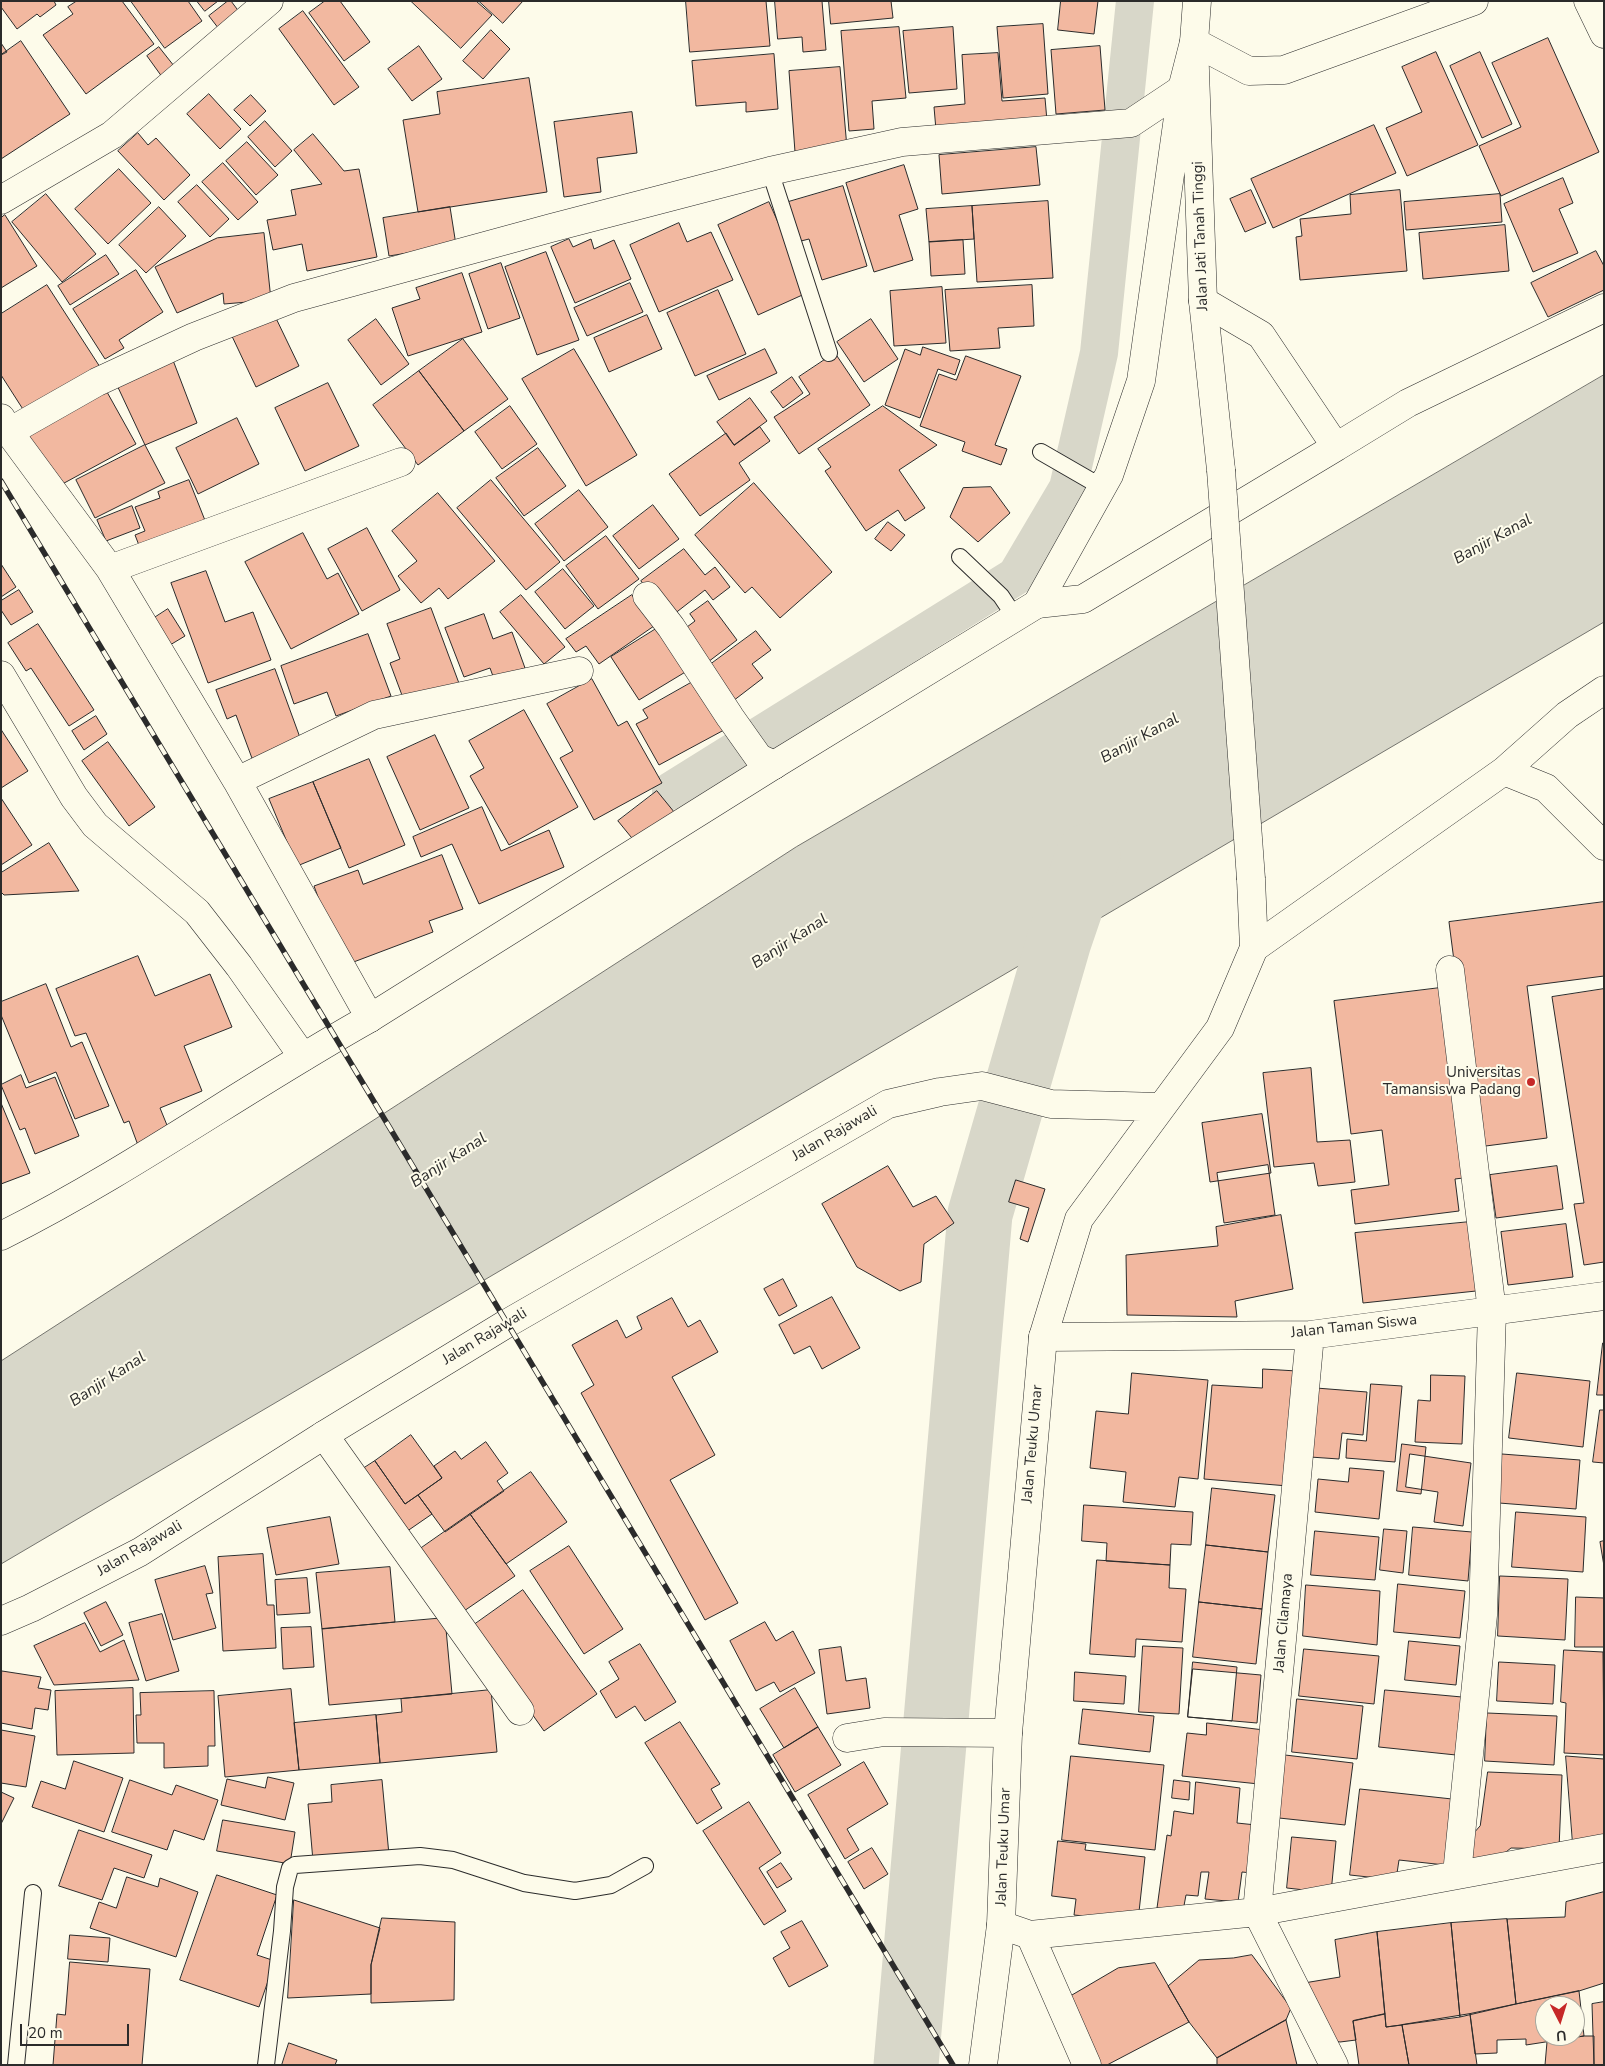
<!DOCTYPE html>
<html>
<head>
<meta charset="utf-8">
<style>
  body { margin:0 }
  #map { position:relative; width:1605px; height:2066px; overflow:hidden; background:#fdfbea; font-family:"Nunito Sans",sans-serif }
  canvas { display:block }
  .frame { position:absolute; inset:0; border:2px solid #2b2b2b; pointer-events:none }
  .north { position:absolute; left:1535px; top:1996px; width:50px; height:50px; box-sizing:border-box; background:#fdfbea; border:1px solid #a9a89e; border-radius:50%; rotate:175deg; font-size:14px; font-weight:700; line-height:20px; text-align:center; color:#2b2b2b }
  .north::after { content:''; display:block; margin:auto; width:18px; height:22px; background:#c62828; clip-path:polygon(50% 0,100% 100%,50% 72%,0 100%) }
  .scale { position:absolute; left:20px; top:2024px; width:109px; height:22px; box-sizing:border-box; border:2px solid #2b2b2b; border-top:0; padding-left:6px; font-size:15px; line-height:18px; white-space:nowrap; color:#2b2b2b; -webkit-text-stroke:4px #fdfbea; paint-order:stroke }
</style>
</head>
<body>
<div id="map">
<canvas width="1605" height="2066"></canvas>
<div class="frame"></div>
<div class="north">U</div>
<div class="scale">20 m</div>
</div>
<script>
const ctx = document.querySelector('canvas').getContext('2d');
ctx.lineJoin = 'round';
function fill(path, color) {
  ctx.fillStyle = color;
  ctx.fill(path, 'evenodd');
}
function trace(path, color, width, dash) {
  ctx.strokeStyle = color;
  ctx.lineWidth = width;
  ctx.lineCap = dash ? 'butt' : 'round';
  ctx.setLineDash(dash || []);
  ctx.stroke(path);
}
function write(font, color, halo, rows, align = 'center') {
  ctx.font = font + ' "Nunito Sans",sans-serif';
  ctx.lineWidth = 4;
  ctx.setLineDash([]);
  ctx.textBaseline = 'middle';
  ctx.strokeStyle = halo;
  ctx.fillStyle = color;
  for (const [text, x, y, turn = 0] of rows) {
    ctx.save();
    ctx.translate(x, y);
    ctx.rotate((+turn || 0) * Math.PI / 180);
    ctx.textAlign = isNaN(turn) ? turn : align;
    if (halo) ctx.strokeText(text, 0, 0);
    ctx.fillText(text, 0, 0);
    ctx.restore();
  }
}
const water = new Path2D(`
  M1604 375V622L1 1564V1361L796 847Z`);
fill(water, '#d8d7c9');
trace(water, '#74746e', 1);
trace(new Path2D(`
  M671 791 1016 576 1068 488 1099 353 1135 1`), '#d8d7c9', 38);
trace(new Path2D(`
  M906 2065 980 1214 1059 941 1088 856`), '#d8d7c9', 65);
const building = new Path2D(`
  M1 1H54L56 5 40 17 37 14 17 29 1 7Z
  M77 1H122L154 44 86 94 43 35 73 14 68 7Z
  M131 1H188L202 21 165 48Z
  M197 1H218L205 11Z
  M228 1H231L243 17 222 33 209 16Z
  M325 1H340L370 42 344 61 309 13Z
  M411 1H476L492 15 461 48Z
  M479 1H523L503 23Z
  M686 1H766L770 46 690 52Z
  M775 1H822L826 50 803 52 802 37 778 39Z
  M829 1H891L893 18 831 24Z
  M1061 1H1098L1094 34 1058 30Z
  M303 11 359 87 334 105 279 29Z
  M1043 24 1048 94 1003 98 997 27Z
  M899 27 906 98 872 101 874 129 849 131 841 31Z
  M953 27 957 89 909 93 903 31Z
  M491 30 510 49 483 79 463 61Z
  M1548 38 1599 152 1501 196 1479 146 1521 127 1492 63Z
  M21 41 70 114 1 159V55Z
  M1 43 7 52 1 55Z
  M419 46 442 79 412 101 388 69Z
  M1100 46 1105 110 1056 114 1051 50Z
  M159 47 178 71 165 81 147 56Z
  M1436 52 1478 145 1407 176 1386 128 1422 112 1402 67Z
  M1480 52 1512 124 1482 138 1450 66Z
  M998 53 1002 101 1045 98 1047 121 936 130 934 107 965 104 962 55Z
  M774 54 778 109 746 112V102L696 106 692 61Z
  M840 67 847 148 795 152 789 71Z
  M529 78 547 192 418 212 403 120 440 114 437 92Z
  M209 94 241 129 220 149 187 114Z
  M251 95 266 111 250 126 234 110Z
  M632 112 637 153 597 158 601 192 564 197 554 122Z
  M265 121 292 151 275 167 248 137Z
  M1374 125 1396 173 1273 228 1251 179Z
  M138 133 148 145 156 138 190 175 164 200 118 151Z
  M313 134 344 171 359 169 377 257 307 271 302 244 273 250 267 220 296 215 291 190 322 184 294 150Z
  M247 142 278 175 256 195 226 161Z
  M1036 147 1040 185 942 194 939 155Z
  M223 163 258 202 238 220 202 182Z
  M904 165 918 209 899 215 913 260 874 272 846 183Z
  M119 169 151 203 108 244 75 209Z
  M1563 178 1573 203 1559 209 1578 253 1533 272 1504 204Z
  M197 185 229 219 210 237 178 202Z
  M843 186 867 266 822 280 809 239 797 242 785 203Z
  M1251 190 1266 223 1245 232 1230 199Z
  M1400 190 1407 271 1300 280 1296 237 1302 236 1300 219 1351 214 1350 195Z
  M46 194 96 254 62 282 12 222Z
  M1500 194 1502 222 1406 230 1404 202Z
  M1048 201 1053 278 977 282 972 206Z
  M769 202 809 292 758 315 718 225Z
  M972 206 974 239 929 242 926 209Z
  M159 207 186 236 146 273 119 245Z
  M450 207 456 245 389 256 383 218Z
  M5 215 37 266 1 288V218Z
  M679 223 687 242 711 232 733 280 659 312 630 245Z
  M1505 225 1509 271 1423 279 1419 233Z
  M264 233 271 300 224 304 223 293 177 313 155 267 217 238Z
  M569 239 573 247 591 239 594 249 614 240 631 279 575 303 551 247Z
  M963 240 965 274 931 276 929 242Z
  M1596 251 1604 266V290L1548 317 1531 283Z
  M546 252 579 340 537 355 505 267Z
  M106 255 119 274 70 305 58 286Z
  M501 263 520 318 488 329 469 274Z
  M136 270 163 312 119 340 124 348 105 359 73 309Z
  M462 273 482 332 408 356 392 308 420 299 416 288Z
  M630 283 643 312 587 336 574 308Z
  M47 285 100 367 26 414 1 375V314Z
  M1032 285 1034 326 998 328 1000 348 950 351 945 290Z
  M942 287 946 343 894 346 890 291Z
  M718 290 746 354 695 376 667 313Z
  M273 312 299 366 256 387 230 332Z
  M647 315 662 349 609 372 594 338Z
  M376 319 409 364 381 385 348 340Z
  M871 319 898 359 864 382 837 342Z
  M463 339 508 399 464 431 419 371Z
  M923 347 960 360 955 375 938 369 920 418 885 405 905 349 920 355Z
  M574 349 637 455 586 486 522 379Z
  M765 349 777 373 719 400 707 376Z
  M835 353 870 405 799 454 774 417 810 394 799 377Z
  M171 355 197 423 145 445 115 381Z
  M966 356 1021 376 995 445 1007 449 1001 465 962 451 965 442 920 426 939 374 956 380Z
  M419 371 464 431 418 465 373 405Z
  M792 377 803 393 783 408 771 392Z
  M328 383 359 446 305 471 275 408Z
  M107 392 136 444 55 488 26 435Z
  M750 398 767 421 734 445 717 422Z
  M510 406 537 444 502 469 475 432Z
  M883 406 937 445 899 470 925 508 905 521 898 510 866 531 825 471 831 467 818 449Z
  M237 418 259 464 198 494 176 448Z
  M760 427 770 441 739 463 750 480 700 516 669 474 726 433 734 445Z
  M145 445 165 483 95 518 76 480Z
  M538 448 566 486 524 516 496 478Z
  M189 480 208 528 142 553 135 535 145 531 135 507 160 498 158 492Z
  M491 480 560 562 526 590 457 508Z
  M754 483 832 572 780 618 752 587 745 593 695 535Z
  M991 487 1010 513 978 542 950 517 963 488Z
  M579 490 608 527 564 561 535 524Z
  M438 493 495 561 448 599 439 588 421 603 398 576 417 561 392 531Z
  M653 505 679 539 639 569 613 536Z
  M132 506 140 528 106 541 97 520Z
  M888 522 905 535 891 551 875 539Z
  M367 528 400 590 362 611 328 549Z
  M303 533 327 579 338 573 359 614 291 649 245 562Z
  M606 536 639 579 598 609 566 566Z
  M684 549 705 575 715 567 730 587 713 600 705 590 669 618 641 581Z
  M1 564 16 587 1 597Z
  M563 569 594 606 565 629 535 592Z
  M206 571 225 622 253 612 271 660 208 683 171 583Z
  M19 590 33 612 11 625 1 610V601Z
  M521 595 565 647 544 664 500 612Z
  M632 595 654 626 599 664 586 646 576 652 566 639Z
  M708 601 737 640 704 665 679 633 695 621 690 614Z
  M431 608 460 686 406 706 390 663 400 659 387 624Z
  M168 609 185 636 165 648 148 622Z
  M484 614 493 639 512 632 525 668 494 679 490 668 464 677 445 628Z
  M38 624 94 710 69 726 31 668 26 671 8 643Z
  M664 624 692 668 639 700 611 657Z
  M756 631 771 650 752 664 763 678 733 701 707 667Z
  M368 634 391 696 336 716 327 692 294 704 281 666Z
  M275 669 302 743 253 761 236 715 227 719 216 690Z
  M592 679 618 726 627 721 662 783 594 820 560 758 573 751 547 704Z
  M696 680 724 730 659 765 636 724 648 718 643 710Z
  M524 710 578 807 509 845 470 776 484 768 469 741Z
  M96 716 107 734 84 750 72 731Z
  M2 731 28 771 1 788V732Z
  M435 735 469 808 420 830 387 757Z
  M108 742 155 807 129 826 82 761Z
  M369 759 405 845 349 868 313 782Z
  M313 782 341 848 297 866 269 799Z
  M657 791 679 818 640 848 618 821Z
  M1 798 32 845 1 865Z
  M482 807 501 851 549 830 564 867 479 904 452 844 421 857 413 837Z
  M49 843 79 891 4 895 1 892V873Z
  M442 855 463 909 429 921 433 932 343 966 314 886 358 870 363 884Z
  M1604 902V976L1527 986 1547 1138 1478 1147 1449 922Z
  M138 956 155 996 210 974 232 1027 184 1046 202 1091 160 1108 171 1135 139 1148 129 1121 124 1123 86 1033 75 1036 56 989Z
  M46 984 71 1047 82 1042 109 1106 75 1119 56 1072 29 1083 1 1015V1002Z
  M1448 987 1471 1177 1455 1179 1459 1211 1355 1224 1351 1190 1389 1185 1382 1130 1351 1134 1334 1001Z
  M1604 989V1262L1584 1265 1574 1204 1584 1203 1552 997Z
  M1311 1068 1317 1142 1350 1140 1355 1182 1318 1186 1314 1163 1274 1167 1263 1073Z
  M21 1075 26 1088 55 1077 79 1136 35 1154 25 1128 20 1130 1 1085Z
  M1 1103 30 1173 1 1184Z
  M1262 1114 1271 1173 1210 1182 1202 1123Z
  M1268 1165 1275 1215 1224 1223 1217 1173Z
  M888 1166 913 1207 936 1196 954 1223 924 1244 921 1282 900 1291 857 1267 822 1204Z
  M1557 1166 1563 1209 1496 1218 1490 1175Z
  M1016 1180 1045 1189 1028 1242 1020 1239 1029 1208 1009 1202Z
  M1281 1215 1293 1289 1235 1301 1237 1317 1127 1315 1126 1255 1218 1246 1216 1227Z
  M1470 1222 1476 1291 1363 1303 1355 1233Z
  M1566 1224 1573 1277 1508 1285 1501 1232Z
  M783 1279 797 1306 779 1316 764 1289Z
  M832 1297 860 1348 822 1369 810 1346 794 1354 779 1325Z
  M672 1298 688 1327 700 1320 718 1352 672 1377 715 1455 670 1480 738 1603 705 1620 581 1393 594 1385 572 1345 617 1320 626 1338 642 1329 637 1317Z
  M1603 1343H1604V1395H1597Z
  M1263 1369 1297 1371 1288 1486 1204 1479 1212 1385 1262 1388Z
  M1132 1373 1208 1380 1198 1479 1179 1477 1175 1507 1123 1502 1126 1472 1090 1468 1096 1411 1128 1414Z
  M1517 1373 1590 1381 1583 1447 1509 1438Z
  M1431 1375 1465 1376 1462 1444 1415 1442 1418 1400 1430 1401Z
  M1371 1384 1402 1386 1395 1462 1346 1458 1347 1439 1366 1441Z
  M1316 1388 1367 1392 1363 1435 1342 1433 1339 1459 1310 1457Z
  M1600 1410H1604V1463L1593 1462Z
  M411 1435 442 1478 405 1504 375 1461Z
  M486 1442 508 1473 497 1481 504 1491 445 1532 418 1495 442 1478 434 1466 455 1451 461 1459Z
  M1402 1444 1426 1447 1421 1494 1397 1491Z
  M1410 1454 1471 1463 1463 1526 1434 1522 1438 1492 1406 1487Z
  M1502 1454 1580 1460 1576 1509 1499 1503Z
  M375 1461 405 1504 418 1495 432 1514 403 1534 358 1472Z
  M1350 1468 1384 1471 1379 1519 1315 1512 1318 1479 1348 1482Z
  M531 1472 567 1522 506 1564 470 1514Z
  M1212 1488 1275 1495 1268 1552 1206 1545Z
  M1084 1505 1193 1512 1191 1545 1171 1544 1170 1565 1106 1561 1107 1543 1082 1541Z
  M1516 1512 1586 1517 1583 1572 1512 1567Z
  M470 1514 515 1576 464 1611 420 1549Z
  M330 1517 339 1564 276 1575 267 1528Z
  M1413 1527 1472 1532 1468 1581 1409 1575Z
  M1384 1529 1407 1531 1403 1573 1380 1570Z
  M1315 1531 1379 1537 1375 1580 1311 1575Z
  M1604 1541V1566L1600 1542Z
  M1206 1545 1268 1552 1262 1609 1199 1602Z
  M569 1546 623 1629 584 1654 530 1571Z
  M263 1554 267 1605H274L276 1648 223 1651 218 1557Z
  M1097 1560 1170 1565 1169 1588 1186 1589 1182 1642 1136 1639 1135 1657 1090 1654Z
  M205 1566 213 1593 206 1594 216 1628 173 1640 155 1580Z
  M390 1567 395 1622 322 1629 316 1573Z
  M1500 1576 1568 1579 1565 1640 1498 1636Z
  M307 1578 310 1613 277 1615 275 1580Z
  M1398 1584 1465 1591 1460 1638 1394 1632Z
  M1306 1585 1380 1591 1377 1645 1303 1636Z
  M523 1590 597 1694 544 1731 471 1627Z
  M1576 1597 1604 1598V1647H1575Z
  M106 1602 123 1635 101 1646 84 1613Z
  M1199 1602 1262 1609 1256 1664 1193 1657Z
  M162 1614 179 1671 146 1681 129 1623Z
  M445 1618 452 1694 329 1705 322 1629Z
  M765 1622 776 1641 793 1631 815 1673 780 1692 774 1682 756 1691 730 1641Z
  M85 1623 100 1652 124 1640 139 1680 54 1685 34 1646Z
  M311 1627 314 1667 283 1669 281 1628Z
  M1409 1641 1460 1646 1456 1685 1405 1680Z
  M640 1644 676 1702 645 1721 635 1706 616 1718 600 1691 619 1679 609 1662Z
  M1143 1646 1183 1648 1179 1714 1139 1712Z
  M841 1647 846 1681 866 1678 870 1708 827 1714 819 1650Z
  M1304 1649 1379 1656 1374 1704 1299 1696Z
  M1564 1650 1603 1652 1604 1755 1564 1753 1566 1703 1561 1702Z
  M1193 1662 1237 1667 1232 1721 1188 1717Z
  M1499 1662 1555 1665 1553 1704 1497 1701Z
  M1193 1669 1261 1675 1257 1723 1188 1717Z
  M2 1671 41 1677 38 1688 51 1690 48 1710 35 1708 32 1729 1 1723Z
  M1075 1672 1126 1676 1124 1704 1074 1701Z
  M133 1688 134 1753 57 1755 55 1691Z
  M795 1688 818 1727 784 1748 760 1709Z
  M291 1689 299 1770 225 1777 218 1696Z
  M491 1690 497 1752 380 1763 376 1715 402 1712 401 1699Z
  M1385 1690 1462 1697 1456 1755 1379 1747Z
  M214 1691 215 1746H208V1766L164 1768V1743H137L136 1715H141L140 1693Z
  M1297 1699 1363 1706 1357 1759 1292 1752Z
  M1083 1709 1154 1716 1150 1752 1079 1744Z
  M1487 1713 1557 1716 1554 1765 1485 1761Z
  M376 1715 380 1763 299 1770 294 1723Z
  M680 1722 720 1784 711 1789 722 1808 697 1824 645 1743Z
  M1207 1723 1264 1730 1259 1784 1182 1776 1187 1733 1206 1735Z
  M818 1727 841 1765 795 1792 773 1755Z
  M1 1730 35 1736 26 1787 1 1783Z
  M1285 1755 1353 1763 1345 1825 1279 1818Z
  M1071 1756 1164 1765 1155 1850 1062 1840Z
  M1566 1756 1604 1759V1842L1573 1844Z
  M74 1761 123 1778 104 1832 32 1807 41 1781 65 1789Z
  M864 1762 888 1804 847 1829 859 1850 845 1859 808 1795Z
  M1488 1772 1562 1775 1559 1849 1511 1848 1497 1859 1469 1863 1466 1842 1480 1826Z
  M268 1777 294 1783 285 1820 221 1805 227 1779 265 1788Z
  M130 1780 172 1795 176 1785 218 1800 204 1840 174 1830 167 1850 112 1832Z
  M382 1780 389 1855 313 1861 308 1804 332 1802 331 1785Z
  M1174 1780 1190 1782 1189 1800 1172 1798Z
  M1196 1782 1240 1788 1237 1823 1256 1825 1252 1873 1242 1872 1238 1902 1205 1899 1209 1872H1201L1198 1896 1186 1895 1183 1911 1157 1908 1167 1835 1171 1836 1174 1811 1193 1814Z
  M1360 1789 1452 1799 1445 1865 1399 1860 1396 1880 1350 1875Z
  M1 1792 14 1798 1 1824Z
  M749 1802 781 1853 759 1868 786 1911 764 1925 703 1831Z
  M223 1820 295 1832 290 1864 217 1851Z
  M79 1830 152 1855 144 1878 114 1868 102 1900 59 1886Z
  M1292 1837 1336 1841 1331 1893 1287 1888Z
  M1058 1841 1086 1844 1085 1850 1145 1857 1138 1921 1074 1915 1076 1899 1052 1896Z
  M872 1848 888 1874 864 1889 848 1862Z
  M781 1863 792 1879 777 1888 767 1872Z
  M217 1875 277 1895 257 1955 275 1961 259 2007 180 1980Z
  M127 1877 158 1887 160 1878 198 1892 176 1957 90 1928 99 1902 116 1908Z
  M1604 1892V1983L1579 1991 1516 2004 1507 1919 1565 1917 1566 1902Z
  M294 1900 380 1928 371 1965V1994L288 1998Z
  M382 1918 455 1922 454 2000 371 2003V1965Z
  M1507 1919 1516 2004 1460 2017 1451 1923Z
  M802 1921 828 1966 789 1987 773 1958 790 1948 781 1932Z
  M1451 1923 1460 2017 1386 2027 1377 1932Z
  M1377 1932 1385 2014 1353 2021 1356 2040 1340 2042 1329 2040 1304 1983 1340 1977 1335 1940Z
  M70 1935 110 1938 108 1962 68 1959Z
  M1252 1955 1291 2008 1286 2020 1217 2058 1189 2022 1168 1986 1199 1960 1233 1958Z
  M70 1962 150 1969 142 2065H53L57 2014 65 2015Z
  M1155 1963 1189 2022 1107 2065H1091L1060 2002 1118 1968Z
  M1579 1991 1584 2036 1526 2045V2039L1497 2040V2053L1475 2054 1470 2014ZM1545 2006H1575V2036H1545Z
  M1604 2002V2065H1594L1592 2004Z
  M1385 2014 1386 2027 1402 2025 1409 2065H1359L1353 2021Z
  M1470 2014 1477 2065H1409L1402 2025Z
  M1286 2020 1297 2065H1217V2058Z
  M1584 2036H1594V2065H1545L1547 2042Z
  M289 2043 337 2060 335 2065H282Z`);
fill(building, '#f2b8a0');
trace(building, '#2b2b2b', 1);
const lane = new Path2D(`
  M770 171 829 353
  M1041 452 1093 482 1109 475
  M960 557 1001 596 1015 617
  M16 2065 33 1893
  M266 2065 282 1931 285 1887 290 1868 295 1865 420 1856 453 1860 524 1883 575 1891 611 1885 645 1866`);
const street = new Path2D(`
  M1588 1 1604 34
  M1194 42 1249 71 1284 70 1474 1
  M1 200 112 135 269 1
  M1203 301 1261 335 1336 447 1408 403 1604 308
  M1 418 9 432 110 569 237 781 370 1018
  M9 432 97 382 194 337 294 298 551 228 770 171 902 142 1131 123 1182 89
  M110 569 401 462
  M647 596 671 627 730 717 759 758 774 765
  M1037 604 1083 599 1336 447
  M1 675 74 797 95 825 197 912 239 966 303 1057
  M1504 771 1546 788 1604 846
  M237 781 374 715 579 671
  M1254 948 1504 771 1567 715 1604 690
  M1450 970 1492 1311 1483 1615 1457 1874
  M1310 1335 1257 1912 1334 2065
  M1043 1337 1310 1335 1604 1296
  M324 1435 520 1711
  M847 1738 884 1732 1008 1733
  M1001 1925 1030 1935 1257 1912 1604 1848
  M1030 1935 1087 2065`);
const secondary = new Path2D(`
  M1197 1 1194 42 1203 301 1221 470
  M1 1236C129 1172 245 1088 370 1018L774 765 1037 604 1109 475 1141 381 1182 89 1194 42
  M1 1621 31 1608 140 1552 324 1435 506 1324 888 1104 940 1092 982 1086 1051 1104 1160 1107
  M983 2065 1001 1925 1008 1733 1043 1337 1079 1219 1220 1028 1254 948 1251 879`);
trace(lane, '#2b2b2b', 18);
trace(street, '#2b2b2b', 29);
trace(secondary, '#2b2b2b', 29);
trace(lane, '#fdfbea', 16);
trace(street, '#fdfbea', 28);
trace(secondary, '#fdfbea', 28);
const rail = new Path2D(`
  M1 481 953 2065`);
trace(rail, '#2b2b2b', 5.5);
trace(rail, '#fdfbea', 4, [11]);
const secondaryBridge = new Path2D(`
  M1221 470 1251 879`);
trace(secondaryBridge, '#2b2b2b', 29, []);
trace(secondaryBridge, '#fdfbea', 28);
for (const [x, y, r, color] of [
  [1531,1082,5,"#c62828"]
]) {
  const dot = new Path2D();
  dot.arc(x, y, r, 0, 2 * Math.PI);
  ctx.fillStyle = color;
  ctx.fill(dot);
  trace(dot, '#fdfbea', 2);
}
write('15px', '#2b2b2b', '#fdfbea', [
  ["Jalan Jati Tanah Tinggi",1201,236,-92],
  ["Jalan Rajawali",835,1134,-30],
  ["Jalan Taman Siswa",1354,1327,-6],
  ["Jalan Rajawali",485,1337,-31],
  ["Jalan Teuku Umar",1033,1444,-85],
  ["Jalan Rajawali",140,1549,-30],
  ["Jalan Cilamaya",1284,1623,-85],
  ["Jalan Teuku Umar",1004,1847,-88]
]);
write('15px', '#2b2b2b', '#fdfbea', [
  ["Universitas",1521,1073],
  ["Tamansiswa Padang",1521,1090]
], 'right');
write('italic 16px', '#2b2b2b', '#fdfbea', [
  ["Banjir Kanal",1493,540,-29],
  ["Banjir Kanal",1140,739,-29],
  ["Banjir Kanal",790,942,-33],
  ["Banjir Kanal",449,1161,-33],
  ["Banjir Kanal",108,1380,-33]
]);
</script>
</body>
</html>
